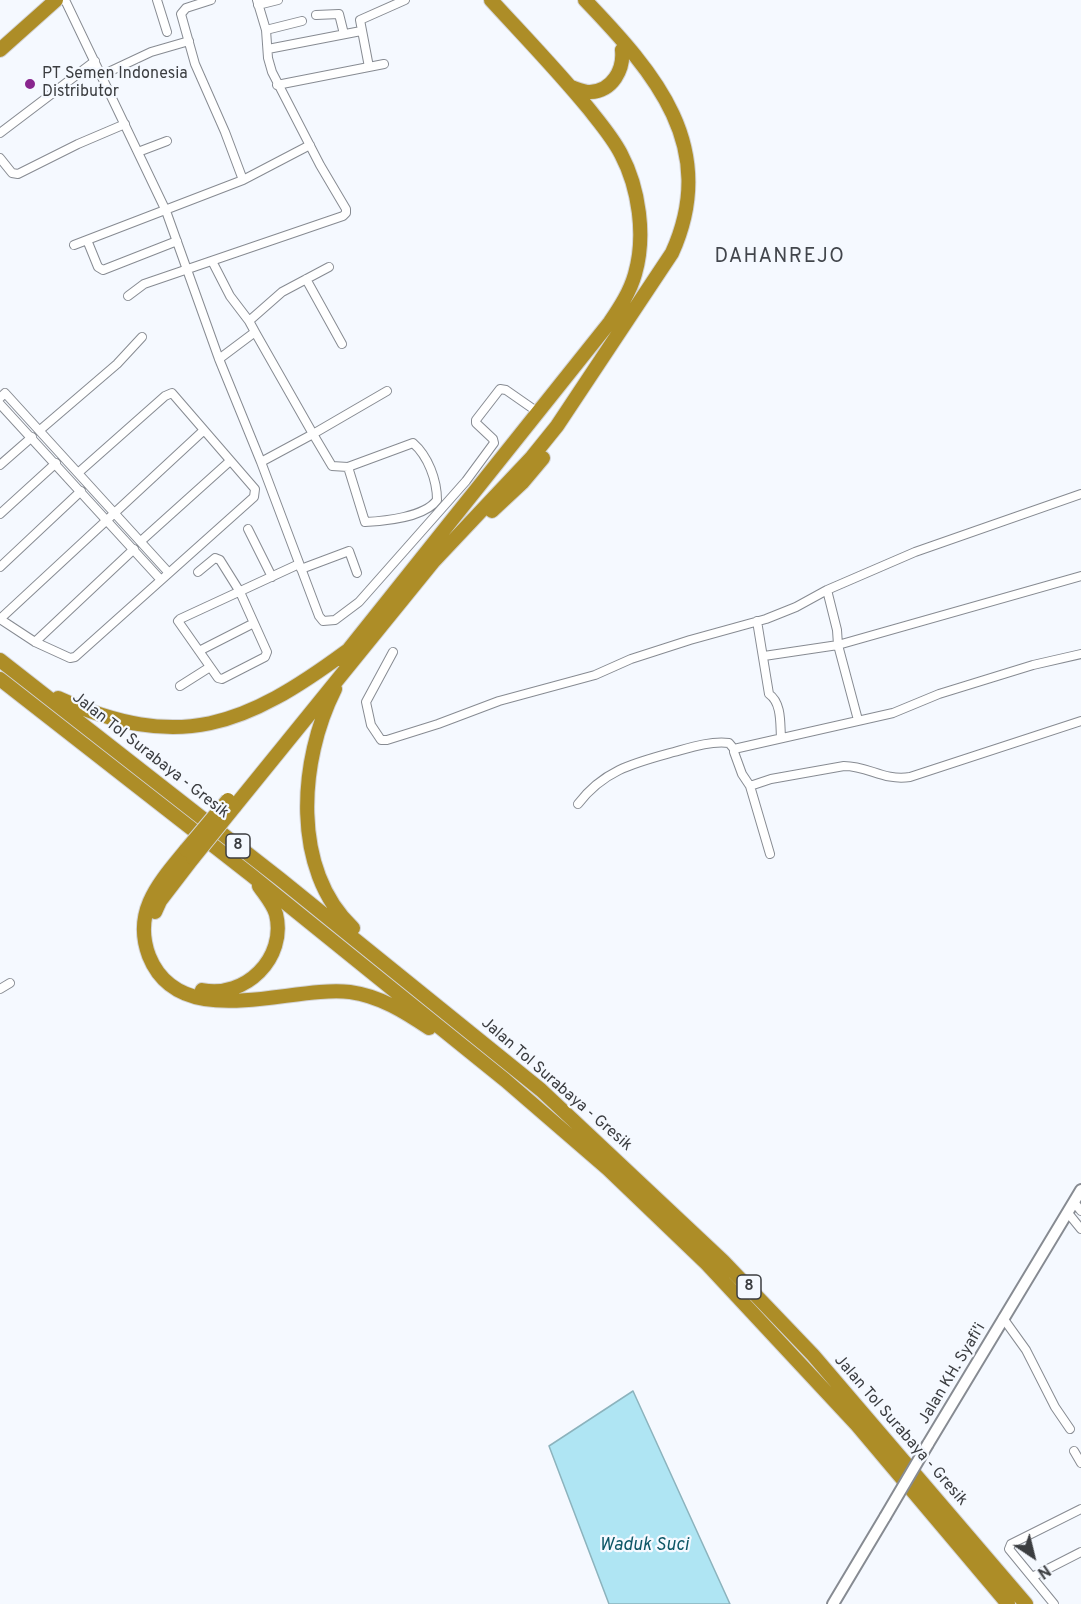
<!DOCTYPE html>
<html>
<head>
<meta charset="utf-8">
<style>
  body { margin:0 }
  #map { position:relative; width:1081px; height:1604px; overflow:hidden; background:#f5f9ff; font-family:Overpass,sans-serif }
  canvas { display:block }
  .north { position:absolute; left:1003px; top:1526px; width:60px; height:60px; -webkit-text-stroke:4px #f5f9ff; paint-order:stroke; rotate:145deg; font-size:16px; font-weight:700; line-height:24px; text-align:center; color:#3b3d40 }
  .north::after { content:''; display:block; margin:auto; width:21px; height:27px; background:#3b3d40; clip-path:polygon(50% 0,100% 100%,50% 72%,0 100%) }
</style>
</head>
<body>
<div id="map">
<canvas width="1081" height="1604"></canvas>
<div class="north">N</div>
</div>
<script>
const ctx = document.querySelector('canvas').getContext('2d');
ctx.lineJoin = 'round';
function fill(path, color) {
  ctx.fillStyle = color;
  ctx.fill(path, 'evenodd');
}
function trace(path, color, width, dash) {
  ctx.strokeStyle = color;
  ctx.lineWidth = width;
  ctx.lineCap = dash ? 'butt' : 'round';
  ctx.setLineDash(dash || []);
  ctx.stroke(path);
}
function write(font, color, halo, rows, align = 'center') {
  ctx.font = font + ' Overpass,sans-serif';
  ctx.lineWidth = 4.5;
  ctx.setLineDash([]);
  ctx.textBaseline = 'middle';
  ctx.strokeStyle = halo;
  ctx.fillStyle = color;
  for (const [text, x, y, turn = 0] of rows) {
    ctx.save();
    ctx.translate(x, y);
    ctx.rotate((+turn || 0) * Math.PI / 180);
    ctx.textAlign = isNaN(turn) ? turn : align;
    if (halo) ctx.strokeText(text, 0, 0);
    ctx.fillText(text, 0, 0);
    ctx.restore();
  }
}
const water = new Path2D(`
  M633 1391 730 1604H609L549 1446Z`);
fill(water, '#afe5f3');
trace(water, '#8cb3bd', 1.5);
const street = new Path2D(`
  M65 0 166 211 219 359 261 462 319 616 323 621 335 620 359 602 466 481 494 443 493 439 476 423V420L500 389 506 390 539 413
  M157 0 167 32
  M211 0 186 8 181 14 195 64 225 132 243 180
  M258 5 278 0
  M316 15 339 14 344 34
  M266 30 302 21
  M268 49 361 31
  M369 67 360 20 405 0
  M102 75 151 52 189 41
  M277 85 384 64
  M0 133 95 61
  M138 152 167 141
  M0 158 12 173 18 174 78 144 125 124
  M87 240 98 267 103 270 177 241
  M74 245 243 180 310 145
  M212 261 230 296 249 321
  M306 279 342 344
  M128 296 144 284 343 216 346 213V209L320 165 272 72 268 58 266 30 257 0
  M255 332 313 434 387 391
  M219 359 255 332 249 321 282 292 329 267
  M0 398 5 393 169 573
  M0 404 161 580
  M40 430 117 364 142 337
  M261 462 313 434 332 466 348 467 365 522C385 521 425 517 437 500 437 480 428 456 413 443L348 467
  M0 465 32 437
  M0 514 56 463
  M248 529 272 577
  M141 541 230 461
  M0 567 81 491
  M301 569 349 551 357 573
  M198 572 215 558 220 560 240 592 267 652 265 657 222 679 218 678 178 621 180 619 299 564
  M827 590 915 552 1081 494
  M0 619 35 642 70 658 75 657 254 497 255 489 172 393 165 396 78 473
  M0 619 203 431
  M757 621 769 694C782 703 780 724 781 738
  M35 642 134 549
  M199 651 254 623
  M393 652 366 702 371 725 381 740H387L438 724 499 701 595 675 631 659 690 640 766 619 796 607 827 590 837 630 838 645 858 720
  M764 656 838 645 1081 576
  M180 686 210 667
  M750 786 771 779 844 766C869 766 883 781 910 777L1081 721
  M578 804C604 770 634 763 674 752 692 747 710 741 729 743L734 749
  M770 854 750 786 742 774 734 752V749L893 713 939 694 1033 665 1081 654
  M0 989 10 983
  M1074 1202 1081 1211
  M1068 1213 1081 1229
  M1003 1318 1026 1350 1055 1407 1070 1429
  M1074 1451 1081 1463
  M1032 1577 1081 1552
  M1054 1604 1009 1549 1011 1544 1081 1509`);
const secondary = new Path2D(`
  M928 1444 1081 1190
  M833 1604 885 1517`);
const highway = new Path2D(`
  M0 50 56 0
  M571 87C577 89 584 92 590 92 613 91 624 69 622 50
  M492 511 522 483 543 458
  M341 659 610 322C620 307 630 292 635 274 646 236 639 188 621 154 613 138 600 123 589 109 558 71 524 36 491 0
  M0 660 280 879 541 1090 723 1261 813 1355 1026 1604
  M0 679 251 875 505 1080 608 1169 707 1264 857 1425 1008 1604
  M335 689C299 760 291 870 353 928
  M58 698C180 753 245 726 347 651
  M235 806 433 562 532 457 557 426 672 253C720 147 655 73 585 0
  M186 850C160 882 132 911 149 956 180 1034 289 985 350 992 380 996 405 1012 429 1028
  M155 912 160 901 193 858
  M202 990C245 999 287 958 276 914 273 904 265 895 259 886`);
trace(street, '#878b92', 10);
trace(secondary, '#878b92', 14);
trace(highway, '#d4d4d5', 16);
trace(street, '#fff', 8);
trace(secondary, '#fff', 10);
trace(highway, '#ad8d27', 14);
const secondaryBridge = new Path2D(`
  M885 1517 928 1444`);
const highwayBridge = new Path2D(`
  M186 850 228 800
  M193 858 235 806`);
trace(secondaryBridge, '#878b92', 14, []);
trace(highwayBridge, '#d4d4d5', 16, []);
trace(secondaryBridge, '#fff', 10);
trace(highwayBridge, '#ad8d27', 14);
for (const [x, y, r, color] of [
  [30,84,6,"#89268e"]
]) {
  const dot = new Path2D();
  dot.arc(x, y, r, 0, 2 * Math.PI);
  ctx.fillStyle = color;
  ctx.fill(dot);
  trace(dot, '#f5f9ff', 2);
}
for (const [x, y, w] of [
  [238,846,24],
  [749,1287,24]
]) {
  const box = new Path2D();
  box.roundRect(x - w / 2, y - 12, w, 24, 4.5);
  ctx.fillStyle = '#f5f9ff';
  ctx.fill(box);
  trace(box, '#3b3d40', 1.5);
}
write('bold 15px', '#3b3d40', null, [
  ["8",238,846],
  ["8",749,1287]
]);
write('16px', '#3b3d40', '#f5f9ff', [
  ["PT Semen Indonesia",42,75],
  ["Distributor",42,93]
], 'left');
write('16px', '#3b3d40', '#f5f9ff', [
  ["Jalan Tol Surabaya - Gresik",150,756,38],
  ["Jalan Tol Surabaya - Gresik",556,1085,41],
  ["Jalan KH. Syafi'i",953,1374,-59],
  ["Jalan Tol Surabaya - Gresik",900,1431,49]
]);
write('italic 18px', '#0d5666', '#f5f9ff', [
  ["Waduk Suci",644,1546]
]);
ctx.letterSpacing = '1.5px';
write('20px', '#42464c', '#f5f9ff', [
  ["DAHANREJO",780,258]
]);
ctx.letterSpacing = '0px';
</script>
</body>
</html>
